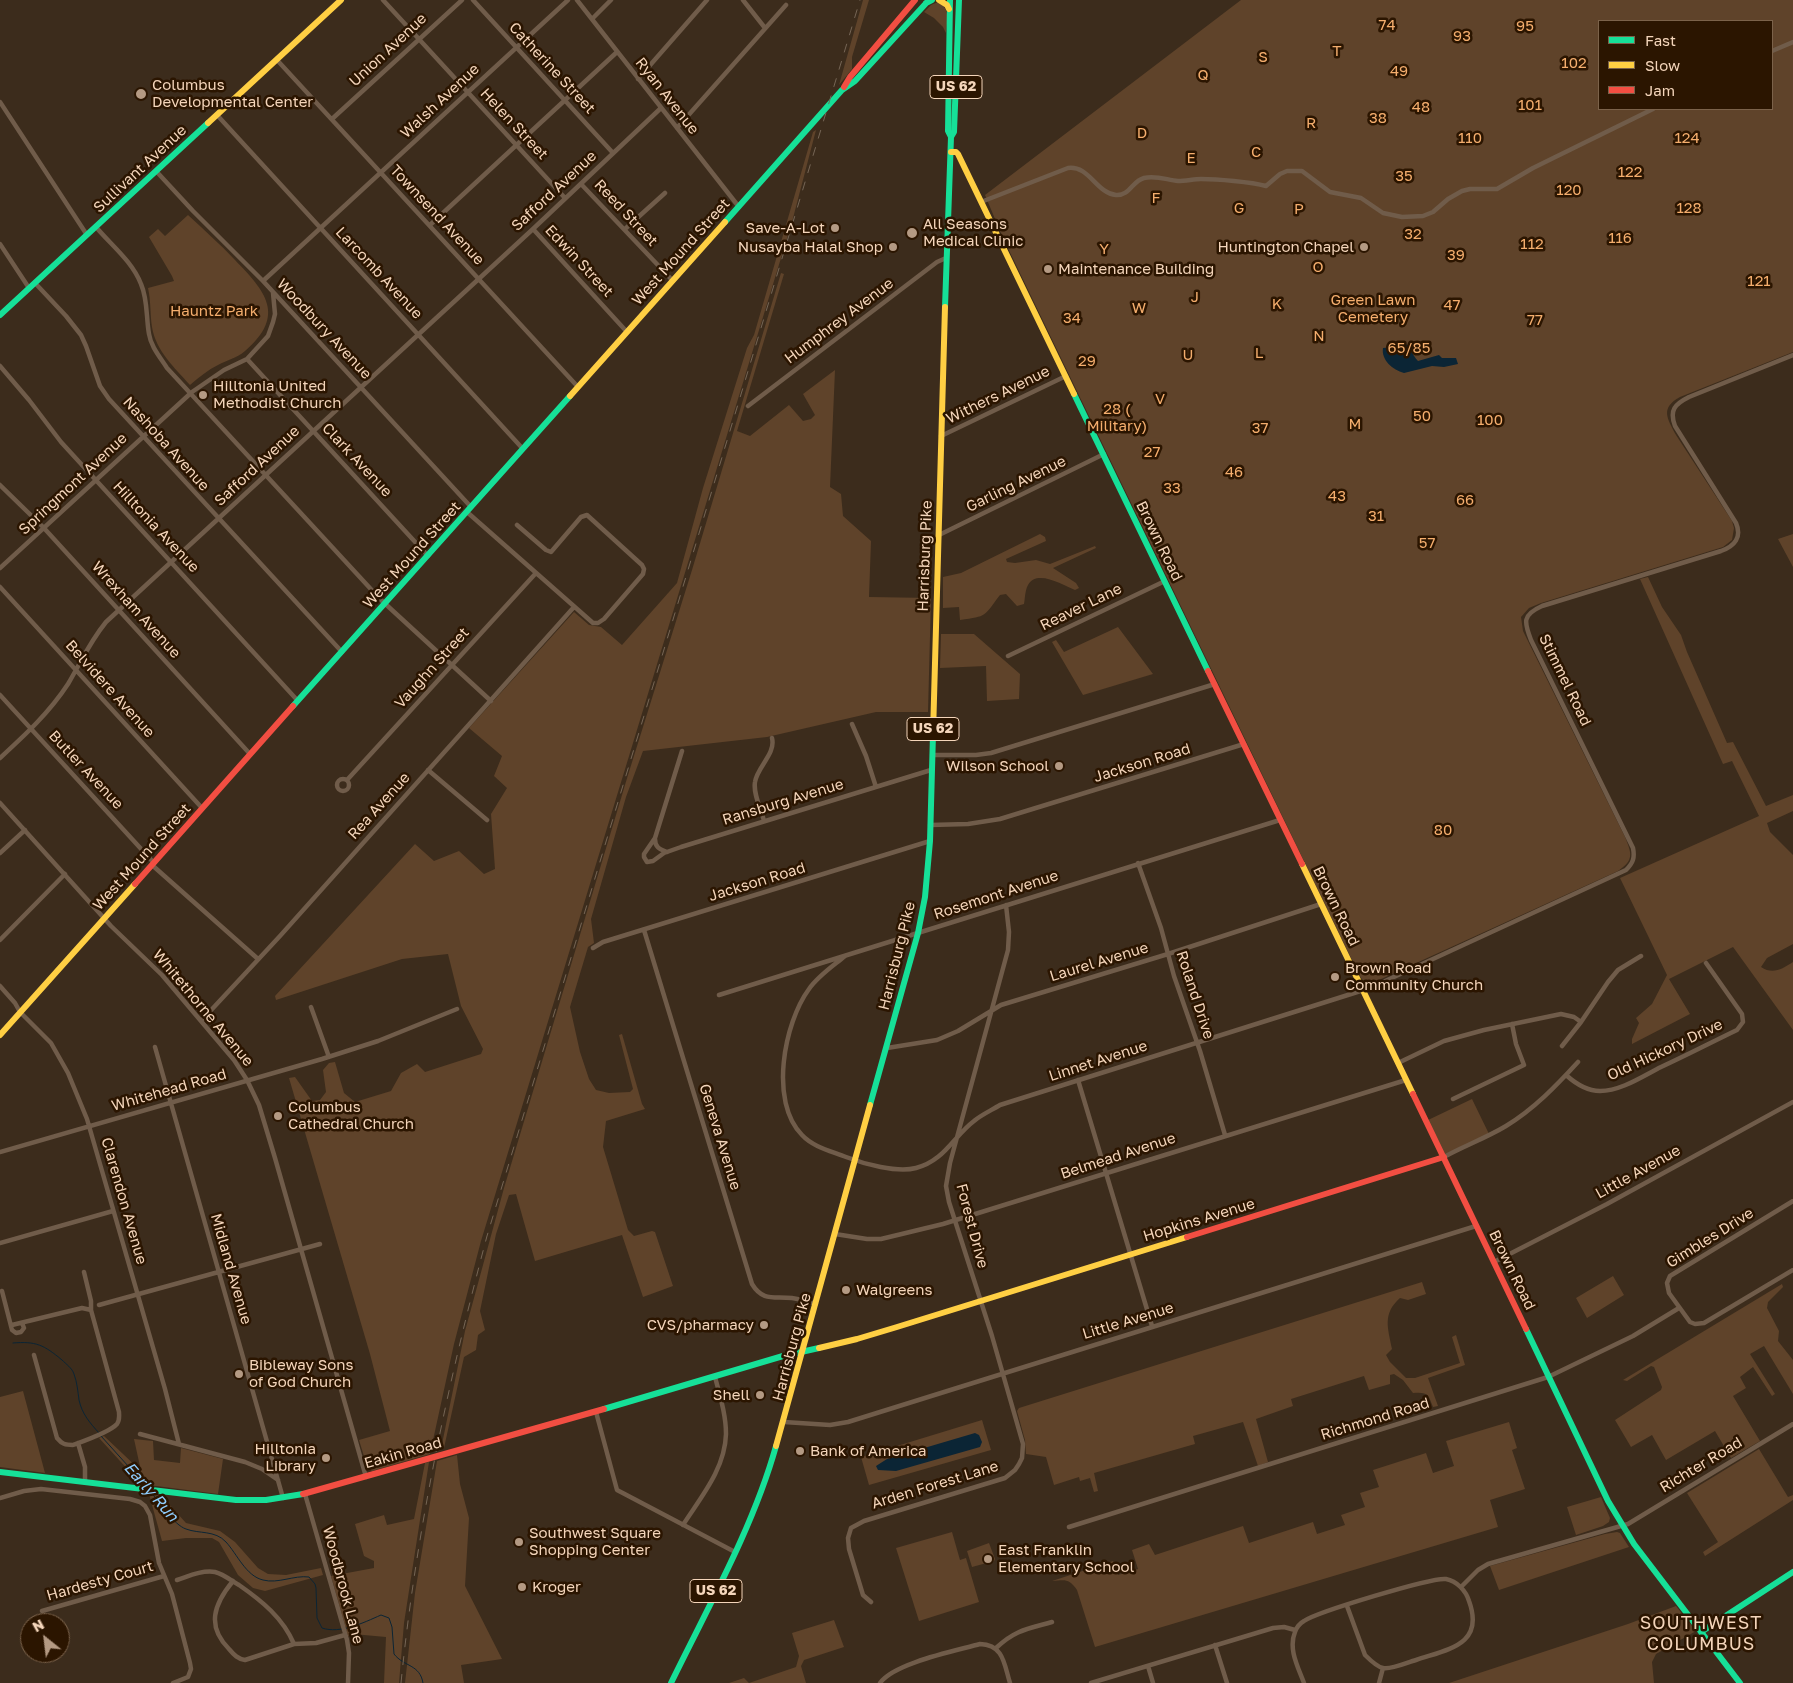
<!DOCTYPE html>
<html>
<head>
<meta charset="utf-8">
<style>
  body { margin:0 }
  #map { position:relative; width:1793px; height:1683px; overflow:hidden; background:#3c2c1c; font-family:"Golos Text",sans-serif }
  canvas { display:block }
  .legend { position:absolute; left:1598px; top:20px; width:175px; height:90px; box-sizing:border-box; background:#2b1500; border:1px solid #7b624a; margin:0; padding:6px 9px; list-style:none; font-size:15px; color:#f4d5ba }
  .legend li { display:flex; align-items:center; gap:10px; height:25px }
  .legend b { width:25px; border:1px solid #7b624a }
  .north { position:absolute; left:20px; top:1613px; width:50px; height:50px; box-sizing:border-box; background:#2b1500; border:1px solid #7b624a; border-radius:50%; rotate:331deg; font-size:14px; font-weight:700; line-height:20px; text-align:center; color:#f4d5ba }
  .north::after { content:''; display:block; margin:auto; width:18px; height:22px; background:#b49a83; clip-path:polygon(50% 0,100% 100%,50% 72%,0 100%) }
</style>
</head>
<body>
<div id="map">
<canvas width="1793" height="1683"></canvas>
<ul class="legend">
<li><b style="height:6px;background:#16e098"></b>Fast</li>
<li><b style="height:6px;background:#ffcf43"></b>Slow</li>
<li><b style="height:6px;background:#f24e42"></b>Jam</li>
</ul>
<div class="north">N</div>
</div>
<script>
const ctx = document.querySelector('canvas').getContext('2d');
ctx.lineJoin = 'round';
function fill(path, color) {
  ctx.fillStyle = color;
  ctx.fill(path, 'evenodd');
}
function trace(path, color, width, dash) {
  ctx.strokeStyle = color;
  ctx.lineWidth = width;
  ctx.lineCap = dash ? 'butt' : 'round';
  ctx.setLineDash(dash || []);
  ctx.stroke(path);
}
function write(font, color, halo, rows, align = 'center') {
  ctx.font = font + ' "Golos Text",sans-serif';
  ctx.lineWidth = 5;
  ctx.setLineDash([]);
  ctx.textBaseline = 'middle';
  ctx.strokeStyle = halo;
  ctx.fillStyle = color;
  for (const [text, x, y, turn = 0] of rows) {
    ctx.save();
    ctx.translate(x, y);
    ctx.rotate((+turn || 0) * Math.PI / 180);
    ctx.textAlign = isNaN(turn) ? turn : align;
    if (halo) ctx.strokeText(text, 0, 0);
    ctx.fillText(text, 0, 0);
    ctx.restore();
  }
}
fill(new Path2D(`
  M863 0H869L852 57V69L839 85Z
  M1241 0H1793V352L1680 397C1660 408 1667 418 1676 435L1732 521 1734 528 1732 540 1723 547 1541 603 1529 608 1521 617 1523 631 1625 837C1632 854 1634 860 1618 871L1368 985 1361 978 1348 952 1003 238 985 195ZM1599 21H1772V109H1599Z
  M938 2C951 9 947 21 946 33L943 27 934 18 924 12 931 5Z
  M816 130 792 222 481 1241 454 1344 430 1454 372 1471 367 1466 359 1440 390 1431 370 1354 289 1078 295 1077 312 1101 320 1100 326 1092 323 1070 329 1063 335 1062 344 1093 355 1102 391 1091 401 1073 417 1064 425 1072 481 1054 483 1049 461 1006 448 954 402 959 276 1000 275 996 415 844 434 861 459 851 484 874 495 869 491 814 507 788 494 776 502 756 469 728 574 612 589 625 601 627 622 645 677 583 703 488 747 348 754 335 813 132Z
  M188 215C204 230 220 244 235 260 265 291 287 315 245 351 237 358 227 360 218 365 208 370 199 377 190 385 174 367 156 351 152 327 150 314 151 301 148 288L174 281 172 276 149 237 158 229 165 236Z
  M781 273 784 274 737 431 750 436 789 405 803 421 811 419 815 415 803 394 835 370 830 487 841 494 843 516 871 541 869 597 931 598 928 712H876L767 737 643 751 626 797 591 919 594 943 588 947 570 1007 580 1052 589 1079 596 1090 609 1093 630 1092 633 1089 619 1035 622 1034 642 1104 645 1109 606 1121 603 1147 628 1230 634 1236 652 1231 655 1232 673 1286 643 1297 622 1235 535 1261 516 1194 509 1195 496 1234 480 1311 485 1330 478 1335 476 1350 464 1357 444 1448 441 1449 465 1331 504 1188 628 775 692 570Z
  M1040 534 1045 537 1046 541 1006 559 1007 562 1015 563 1036 560 1050 564 1095 546 1096 548 1053 568 1076 583 1079 588 1075 590C1063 585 1037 569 1028 585 1025 590 1025 599 1024 604L1017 606 1006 594 1000 595C983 617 988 616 960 620L959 607 943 608V577L961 573Z
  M1793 534V567L1778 539Z
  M1648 577 1662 607 1681 635 1687 652 1727 743 1733 742 1766 806 1793 795V811L1767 823 1770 832 1793 855V944L1767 958 1761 967C1773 975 1782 969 1793 962V1030L1733 947 1669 979 1690 1014 1632 1044V1039L1639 1023 1636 1018 1652 1004 1667 975 1620 878 1759 816 1732 761 1723 764 1640 579Z
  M1118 627 1153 674 1083 695 1052 642 1056 640 1064 652Z
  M941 634H974L1020 674 1019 699 987 701 986 666 940 668Z
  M1472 1099 1489 1134 1444 1155 1426 1121Z
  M1613 1276 1624 1295 1587 1318 1576 1298Z
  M1422 1282 1426 1294 1408 1300 1400 1298C1382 1314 1388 1328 1392 1349L1386 1355 1390 1362 1406 1378H1415L1460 1363 1452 1337 1456 1335 1465 1365 1428 1378 1438 1406 1433 1407C1428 1394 1428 1392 1413 1393L1403 1380 1394 1374 1390 1375V1384L1369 1390 1364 1376 1291 1399 1293 1406 1256 1419 1268 1462 1258 1466 1243 1422 1193 1436 1195 1444 1094 1473 1098 1491 1094 1492 1090 1478 1080 1481 1079 1477 1054 1485 1046 1457 1026 1454 1025 1440 1017 1411 1019 1408Z
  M1782 1284 1783 1287 1768 1302 1767 1308 1779 1331 1778 1341 1793 1360V1394L1764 1346 1750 1354 1775 1394 1772 1396 1753 1367 1740 1377 1746 1388 1733 1396 1760 1441 1731 1458 1715 1431 1666 1460 1652 1435 1631 1447 1615 1420 1661 1390 1662 1387 1654 1367 1651 1366 1627 1381 1623 1380Z
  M23 1391 45 1473 0 1467V1397Z
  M982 1420 991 1450 869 1485 861 1457Z
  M1509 1422 1517 1448 1512 1450 1525 1489 1490 1500 1498 1527 1095 1647 1077 1590C1069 1578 1065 1580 1052 1581L1113 1561 1118 1575 1138 1569 1132 1550 1149 1544 1155 1555 1243 1526 1249 1543 1313 1522 1317 1534 1345 1525 1341 1515 1365 1507 1360 1493 1379 1487 1373 1470 1426 1453 1433 1473 1454 1466 1446 1441Z
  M104 1436 141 1471 134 1439 153 1441 154 1460 180 1463 181 1448 223 1459 218 1494 141 1484 99 1438Z
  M1759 1449 1788 1497 1793 1495V1500L1705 1556 1703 1552 1718 1542 1687 1493Z
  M457 1455 460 1484 469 1518 465 1586 502 1659 461 1665 464 1683H405L415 1593 437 1461Z
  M429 1462 404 1623 399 1683H384L386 1637 353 1634 348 1636 331 1576 374 1568V1561L364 1556 355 1524 384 1515 387 1525 414 1519 425 1463Z
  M149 1494 159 1495 168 1503 186 1523 220 1531 235 1542 258 1568 268 1574 286 1575 321 1568 323 1575 265 1591 253 1588 238 1575 219 1542 212 1538H186L162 1541Z
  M1601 1497 1610 1518 1609 1522 1603 1526 1576 1535 1567 1507Z
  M952 1532 960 1560 966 1558 979 1602 919 1621 896 1548Z
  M1617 1532 1620 1533 1629 1547 1499 1590 1490 1566 1605 1534Z
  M989 1543 995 1559 994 1561 972 1567 967 1551Z
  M1676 1606 1696 1631 1656 1654 1652 1662 1654 1683H1449L1628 1624Z
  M834 1620 844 1647 804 1660 801 1666 806 1683H729L744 1678 749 1683 796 1667 799 1656 792 1633Z`), '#5f432a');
fill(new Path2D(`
  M1400 341C1410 343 1411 354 1418 361L1439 355 1442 358H1456L1458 364 1444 367 1432 366 1404 373C1393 370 1381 360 1383 348L1395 347Z
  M975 1433 979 1435 982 1442 980 1447 896 1471 878 1470 876 1466 887 1459Z`), '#0b2535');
trace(new Path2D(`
  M13 1343C36 1341 44 1345 62 1360 66 1364 72 1368 74 1374 77 1382 78 1392 79 1400 82 1414 90 1423 99 1433
  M101 1436 147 1487
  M151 1492C159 1502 174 1525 186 1529 199 1534 215 1530 226 1542 237 1554 246 1576 263 1580 278 1584 294 1575 309 1577L315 1584 316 1588 317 1618 322 1628C340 1634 363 1623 381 1615L389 1618 392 1627 394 1654C404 1667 420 1664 423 1683`), '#0b2535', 1);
trace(new Path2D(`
  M383 0 565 198
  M473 0 613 153
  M577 0 739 207
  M743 0 765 28
  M592 19 611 0
  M1772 51 1793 42
  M277 60 578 387
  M638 79 707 0
  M0 102 87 235
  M217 115 523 449
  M332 119 462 0
  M677 128 786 5
  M156 171 193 211 263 281 471 507
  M581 184 673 281
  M981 202 1068 168C1089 165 1096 193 1116 195 1130 196 1132 181 1144 178 1156 175 1167 180 1178 181 1186 181 1194 179 1201 179 1217 179 1251 182 1266 186L1280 174 1287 171H1302L1330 192 1361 198 1383 213 1402 217 1423 216 1433 212 1448 199 1462 191 1470 189H1497L1533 168 1653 109
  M430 225 617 52
  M96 227C111 245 132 261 141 284 148 300 146 318 149 334 151 347 160 357 167 368L380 599 491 701
  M533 229 627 332
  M625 229 665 193
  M0 244 29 288
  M263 281 568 0
  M35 283 66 316 81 335 86 346 100 386 109 399 342 652
  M247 359 428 556
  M0 366 29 400 61 442 298 701
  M748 406 937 262 946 258
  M941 436 1066 376
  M0 485 43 527 250 754
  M467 512 593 623H598L604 619 643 574 644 569 642 565 587 515 581 517 551 552 546 550 517 525
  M939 535 1104 454
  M0 568 192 392 224 370 247 359 268 336 273 322 275 314 273 293
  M0 587 202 808
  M1008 656 1165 581
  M0 695 154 863
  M852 724 866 756 876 787
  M682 751 655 838 644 854V857L647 862 653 861 664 853 681 847 931 770
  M932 755H976L991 753 1215 684
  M0 758C25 735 49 713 68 684 81 662 89 643 106 622L533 229 661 108
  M428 770 487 820
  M337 785a6 6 0 1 1 12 0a6 6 0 1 1-12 0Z
  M347 780 536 573
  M0 803 111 926 162 975 234 1060 247 1080 259 1105 275 1158 366 1477
  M764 821C761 809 753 794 755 782 757 767 776 754 772 738
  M930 825 968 824 1000 819 1244 744
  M655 839C655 847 659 849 667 852
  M0 853 25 830
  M1138 863 1161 928 1174 976 1200 1051 1225 1135
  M152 865 258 959
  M644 930 752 1284C763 1302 774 1296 792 1298 800 1299 808 1301 816 1304
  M0 940 65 874
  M593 948 603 942 930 841
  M845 956C833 966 818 976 809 989 784 1023 769 1102 802 1135 813 1147 831 1151 846 1157 864 1164 897 1173 916 1168 944 1161 953 1137 974 1121 981 1115 992 1110 1000 1105L1370 988 1626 870C1633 863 1635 858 1633 848L1531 640C1524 622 1522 615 1542 606L1721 551C1735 546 1742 537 1736 523L1675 426C1669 410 1675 404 1689 397L1793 355
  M0 986 15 1003 20 1012 51 1043 68 1073 87 1119 165 1389 179 1444
  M719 995 1280 820
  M311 1007 329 1057
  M201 1021 280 936 574 607
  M1562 1046 1581 1022 1608 982 1618 970 1641 956
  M155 1047 283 1498
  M887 1048 937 1040 958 1031 1001 1005 1168 954 1321 904
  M1398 1063 1444 1041 1484 1030 1561 1014 1574 1017 1581 1022
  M1566 1075C1576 1084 1587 1091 1600 1091 1621 1091 1643 1076 1661 1067 1687 1055 1712 1042 1737 1030L1743 1022 1742 1014 1706 963
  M1078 1080 1152 1326
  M1453 1099 1524 1065 1516 1044 1512 1024
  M0 1152 322 1059 378 1041 457 1009
  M1444 1157C1464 1146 1486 1138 1506 1126 1534 1109 1556 1086 1578 1062
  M1793 1201 1670 1276 1667 1283 1669 1293 1690 1322 1695 1324 1704 1323 1793 1270
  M835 1234 867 1239H881L943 1224 1406 1080
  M0 1243 113 1211
  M1494 1262 1607 1204 1793 1102
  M2 1291 12 1330 16 1333 21 1332 24 1328 22 1323
  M99 1305 320 1244
  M12 1325 82 1308 91 1310
  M34 1355 57 1438C62 1444 65 1445 73 1445 84 1441 110 1432 117 1424 120 1420 119 1416 119 1412L91 1310V1301L84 1272
  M596 1412 617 1490 735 1552
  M784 1422 830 1425 848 1422 1476 1226
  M140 1434 245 1462 262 1469 278 1480
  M78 1443 85 1467V1482
  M305 1494 347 1640 349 1653 348 1683
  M0 1498 24 1491 41 1489 130 1499 140 1502 145 1506 150 1515 159 1563 172 1594 190 1663 191 1669 188 1677 173 1683
  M683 1525C701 1497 725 1469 726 1434 726 1415 720 1396 715 1377
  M1069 1527 1548 1377 1633 1336 1679 1308
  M177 1580C189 1576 202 1570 215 1572 223 1574 232 1581 239 1585 262 1601 283 1618 294 1644
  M233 1581C214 1604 206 1626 229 1649 234 1655 238 1659 245 1660L294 1644 316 1643 345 1635
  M1461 1587 1478 1570 1488 1564 1628 1524 1793 1424
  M871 1602 863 1595 849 1549 848 1538 851 1528 864 1521 1005 1478 1015 1470 1019 1464 1022 1458 1023 1444 992 1336 949 1202 946 1186 950 1163 1008 950 1009 932 1006 905
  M42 1611 164 1576
  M1215 1645 1227 1683
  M996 1648C1015 1630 1027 1629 1052 1622
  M1148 1666 1153 1683
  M880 1683C894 1663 955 1651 980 1644 1004 1645 1004 1664 1010 1683
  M1091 1683 1273 1628 1284 1627 1295 1630
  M1304 1683C1298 1667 1288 1649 1295 1632 1296 1628 1300 1623 1304 1621 1317 1612 1432 1577 1446 1579 1457 1581 1466 1591 1469 1601 1485 1645 1448 1649 1416 1660 1408 1662 1391 1670 1383 1668 1377 1667 1369 1659 1365 1655L1347 1606
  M1379 1683 1383 1668`), '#705c4a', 4.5);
trace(new Path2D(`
  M950 0 948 131 951 137
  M926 3 932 0
  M725 222 842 90 855 81 929 0
  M945 307 951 137 954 132 959 0
  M0 315 208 123
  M1074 394 1208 671
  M293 706 570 396
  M870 1105 918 933 925 897 930 841 933 734
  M1526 1329 1608 1501 1634 1544 1740 1683
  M604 1409 783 1356 819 1348
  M0 1472 236 1500H266L303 1494
  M1701 1632 1793 1572
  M671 1683C708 1607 753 1528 776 1446`), '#16e098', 6);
trace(new Path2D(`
  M939 0 947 5 949 9
  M208 123 341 0
  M951 152H956L958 154 1074 394
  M570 396 725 222
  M933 734 945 307
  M1302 864 1413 1094
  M0 1035 135 884
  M819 1348 857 1339 897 1327 1187 1237
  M776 1446 870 1105`), '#ffcf43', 6);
trace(new Path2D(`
  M844 87 850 77 915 0
  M1208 671 1302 864
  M135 884 293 706
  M1413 1094 1526 1329
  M1187 1237 1444 1157
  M303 1494 604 1409`), '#f24e42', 6);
trace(new Path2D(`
  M401 1683C416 1531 448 1383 487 1236L860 0`), '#766656', 1, [9, 9]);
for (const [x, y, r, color] of [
  [141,94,6,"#b49a83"],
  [835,228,5,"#b49a83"],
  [912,233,6,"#b49a83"],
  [893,247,5,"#b49a83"],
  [1364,247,5,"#b49a83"],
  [1048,269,5,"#b49a83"],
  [203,395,5,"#b49a83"],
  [1059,766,5,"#b49a83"],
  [1335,977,5,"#b49a83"],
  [278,1116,5,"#b49a83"],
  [846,1290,5,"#b49a83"],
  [764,1325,5,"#b49a83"],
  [239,1374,5,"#b49a83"],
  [760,1395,5,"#b49a83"],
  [800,1451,5,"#b49a83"],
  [326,1458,5,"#b49a83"],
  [519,1542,5,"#b49a83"],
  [988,1559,5,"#b49a83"],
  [522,1587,5,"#b49a83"]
]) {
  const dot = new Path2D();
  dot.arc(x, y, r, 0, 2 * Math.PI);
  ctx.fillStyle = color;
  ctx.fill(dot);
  trace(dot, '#2b1500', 2);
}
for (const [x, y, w] of [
  [956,87,52],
  [933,729,52],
  [716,1591,52]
]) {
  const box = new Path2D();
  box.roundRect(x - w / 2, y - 11.5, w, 23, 4);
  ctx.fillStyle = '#2b1500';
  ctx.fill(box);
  trace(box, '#f4d5ba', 1);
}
write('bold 14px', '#f4d5ba', null, [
  ["US 62",956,87],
  ["US 62",933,729],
  ["US 62",716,1591]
]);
write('15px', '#f5ae6d', '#2b1500', [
  ["74",1387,25],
  ["95",1525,26],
  ["93",1462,36],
  ["T",1337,51],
  ["S",1263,57],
  ["102",1574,63],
  ["49",1399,71],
  ["Q",1203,75],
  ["101",1530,105],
  ["48",1421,107],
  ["38",1378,118],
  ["R",1311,123],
  ["D",1142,133],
  ["110",1470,138],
  ["124",1687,138],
  ["C",1256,152],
  ["E",1191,158],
  ["122",1630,172],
  ["35",1404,176],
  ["120",1569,190],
  ["F",1156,198],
  ["G",1239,208],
  ["128",1689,208],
  ["P",1299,209],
  ["32",1413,234],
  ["116",1620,238],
  ["112",1532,244],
  ["Y",1104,249],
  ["39",1456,255],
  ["O",1318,267],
  ["121",1759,281],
  ["J",1195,297],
  ["Green Lawn",1373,300],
  ["Cemetery",1373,317],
  ["K",1277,304],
  ["47",1452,305],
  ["W",1139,308],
  ["Hauntz Park",214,311],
  ["34",1072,318],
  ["77",1535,320],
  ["N",1319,336],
  ["65/85",1409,348],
  ["L",1259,353],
  ["U",1188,355],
  ["29",1087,361],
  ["V",1160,399],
  ["28 (",1117,409],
  ["Military)",1117,426],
  ["50",1422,416],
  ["100",1490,420],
  ["M",1355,424],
  ["37",1260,428],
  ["27",1152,452],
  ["46",1234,472],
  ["33",1172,488],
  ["43",1337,496],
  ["66",1465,500],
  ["31",1376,516],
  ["57",1427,543],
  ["80",1443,830]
]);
write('15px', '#f4d5ba', '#2b1500', [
  ["Union Avenue",388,50,-43],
  ["Catherine Street",552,68,47],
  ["Ryan Avenue",667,96,52],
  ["Walsh Avenue",440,101,-43],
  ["Helen Street",514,124,47],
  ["Sullivant Avenue",140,169,-43],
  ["Safford Avenue",554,191,-43],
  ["Reed Street",626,213,47],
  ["Townsend Avenue",437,215,47],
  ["West Mound Street",681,252,-48],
  ["Edwin Street",579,261,47],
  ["Larcomb Avenue",379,273,47],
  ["Humphrey Avenue",839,321,-37],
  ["Woodbury Avenue",324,329,47],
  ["Withers Avenue",998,395,-26],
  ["Nashoba Avenue",166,444,48],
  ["Clark Avenue",357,460,47],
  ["Safford Avenue",257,466,-43],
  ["Springmont Avenue",73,484,-43],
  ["Garling Avenue",1016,484,-26],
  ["Hilltonia Avenue",156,527,47],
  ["Brown Road",1159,541,64],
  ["West Mound Street",412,555,-48],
  ["Harrisburg Pike",925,556,-88],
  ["Reaver Lane",1081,607,-26],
  ["Wrexham Avenue",136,610,48],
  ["Vaughn Street",432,668,-48],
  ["Stimmel Road",1565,680,64],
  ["Belvidere Avenue",110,689,48],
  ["Jackson Road",1142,763,-17],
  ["Butler Avenue",86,770,47],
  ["Ransburg Avenue",783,802,-17],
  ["Rea Avenue",379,806,-48],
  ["West Mound Street",142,857,-48],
  ["Jackson Road",757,882,-17],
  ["Rosemont Avenue",996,895,-18],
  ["Brown Road",1336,906,64],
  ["Harrisburg Pike",897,956,-76],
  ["Laurel Avenue",1099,962,-17],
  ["Roland Drive",1195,995,72],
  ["Whitethorne Avenue",203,1008,50],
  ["Old Hickory Drive",1665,1050,-25],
  ["Linnet Avenue",1098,1061,-18],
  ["Whitehead Road",169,1090,-16],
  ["Geneva Avenue",720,1137,73],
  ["Belmead Avenue",1118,1156,-18],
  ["Little Avenue",1638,1172,-29],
  ["Clarendon Avenue",124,1201,74],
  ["Hopkins Avenue",1199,1220,-17],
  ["Forest Drive",972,1226,75],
  ["Gimbles Drive",1710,1238,-32],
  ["Midland Avenue",231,1269,74],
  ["Brown Road",1512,1270,64],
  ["Little Avenue",1128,1321,-17],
  ["Harrisburg Pike",792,1347,-75],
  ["Richmond Road",1375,1419,-17],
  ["Eakin Road",403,1453,-16],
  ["Richter Road",1701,1465,-31],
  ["Arden Forest Lane",935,1485,-17],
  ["Hardesty Court",100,1581,-16],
  ["Woodbrook Lane",343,1585,75]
]);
write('15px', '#f4d5ba', '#2b1500', [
  ["Columbus",152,85],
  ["Developmental Center",152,102],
  ["All Seasons",923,224],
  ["Medical Clinic",923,241],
  ["Save-A-Lot",825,228,"right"],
  ["Nusayba Halal Shop",883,247,"right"],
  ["Huntington Chapel",1354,247,"right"],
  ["Maintenance Building",1058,269],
  ["Hilltonia United",213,386],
  ["Methodist Church",213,403],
  ["Wilson School",1049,766,"right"],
  ["Brown Road",1345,968],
  ["Community Church",1345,985],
  ["Columbus",288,1107],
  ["Cathedral Church",288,1124],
  ["Walgreens",856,1290],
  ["CVS/pharmacy",754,1325,"right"],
  ["Bibleway Sons",249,1365],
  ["of God Church",249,1382],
  ["Shell",750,1395,"right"],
  ["Hilltonia",316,1449,"right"],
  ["Library",316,1466,"right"],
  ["Bank of America",810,1451],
  ["Southwest Square",529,1533],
  ["Shopping Center",529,1550],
  ["East Franklin",998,1550],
  ["Elementary School",998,1567],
  ["Kroger",532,1587]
], 'left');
write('italic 16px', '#8fcdfd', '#2b1500', [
  ["Early Run",151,1492,49]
]);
ctx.letterSpacing = '1px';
write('18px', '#f4d5ba', '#2b1500', [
  ["SOUTHWEST",1701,1623],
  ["COLUMBUS",1701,1644]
]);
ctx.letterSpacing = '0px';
</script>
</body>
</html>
